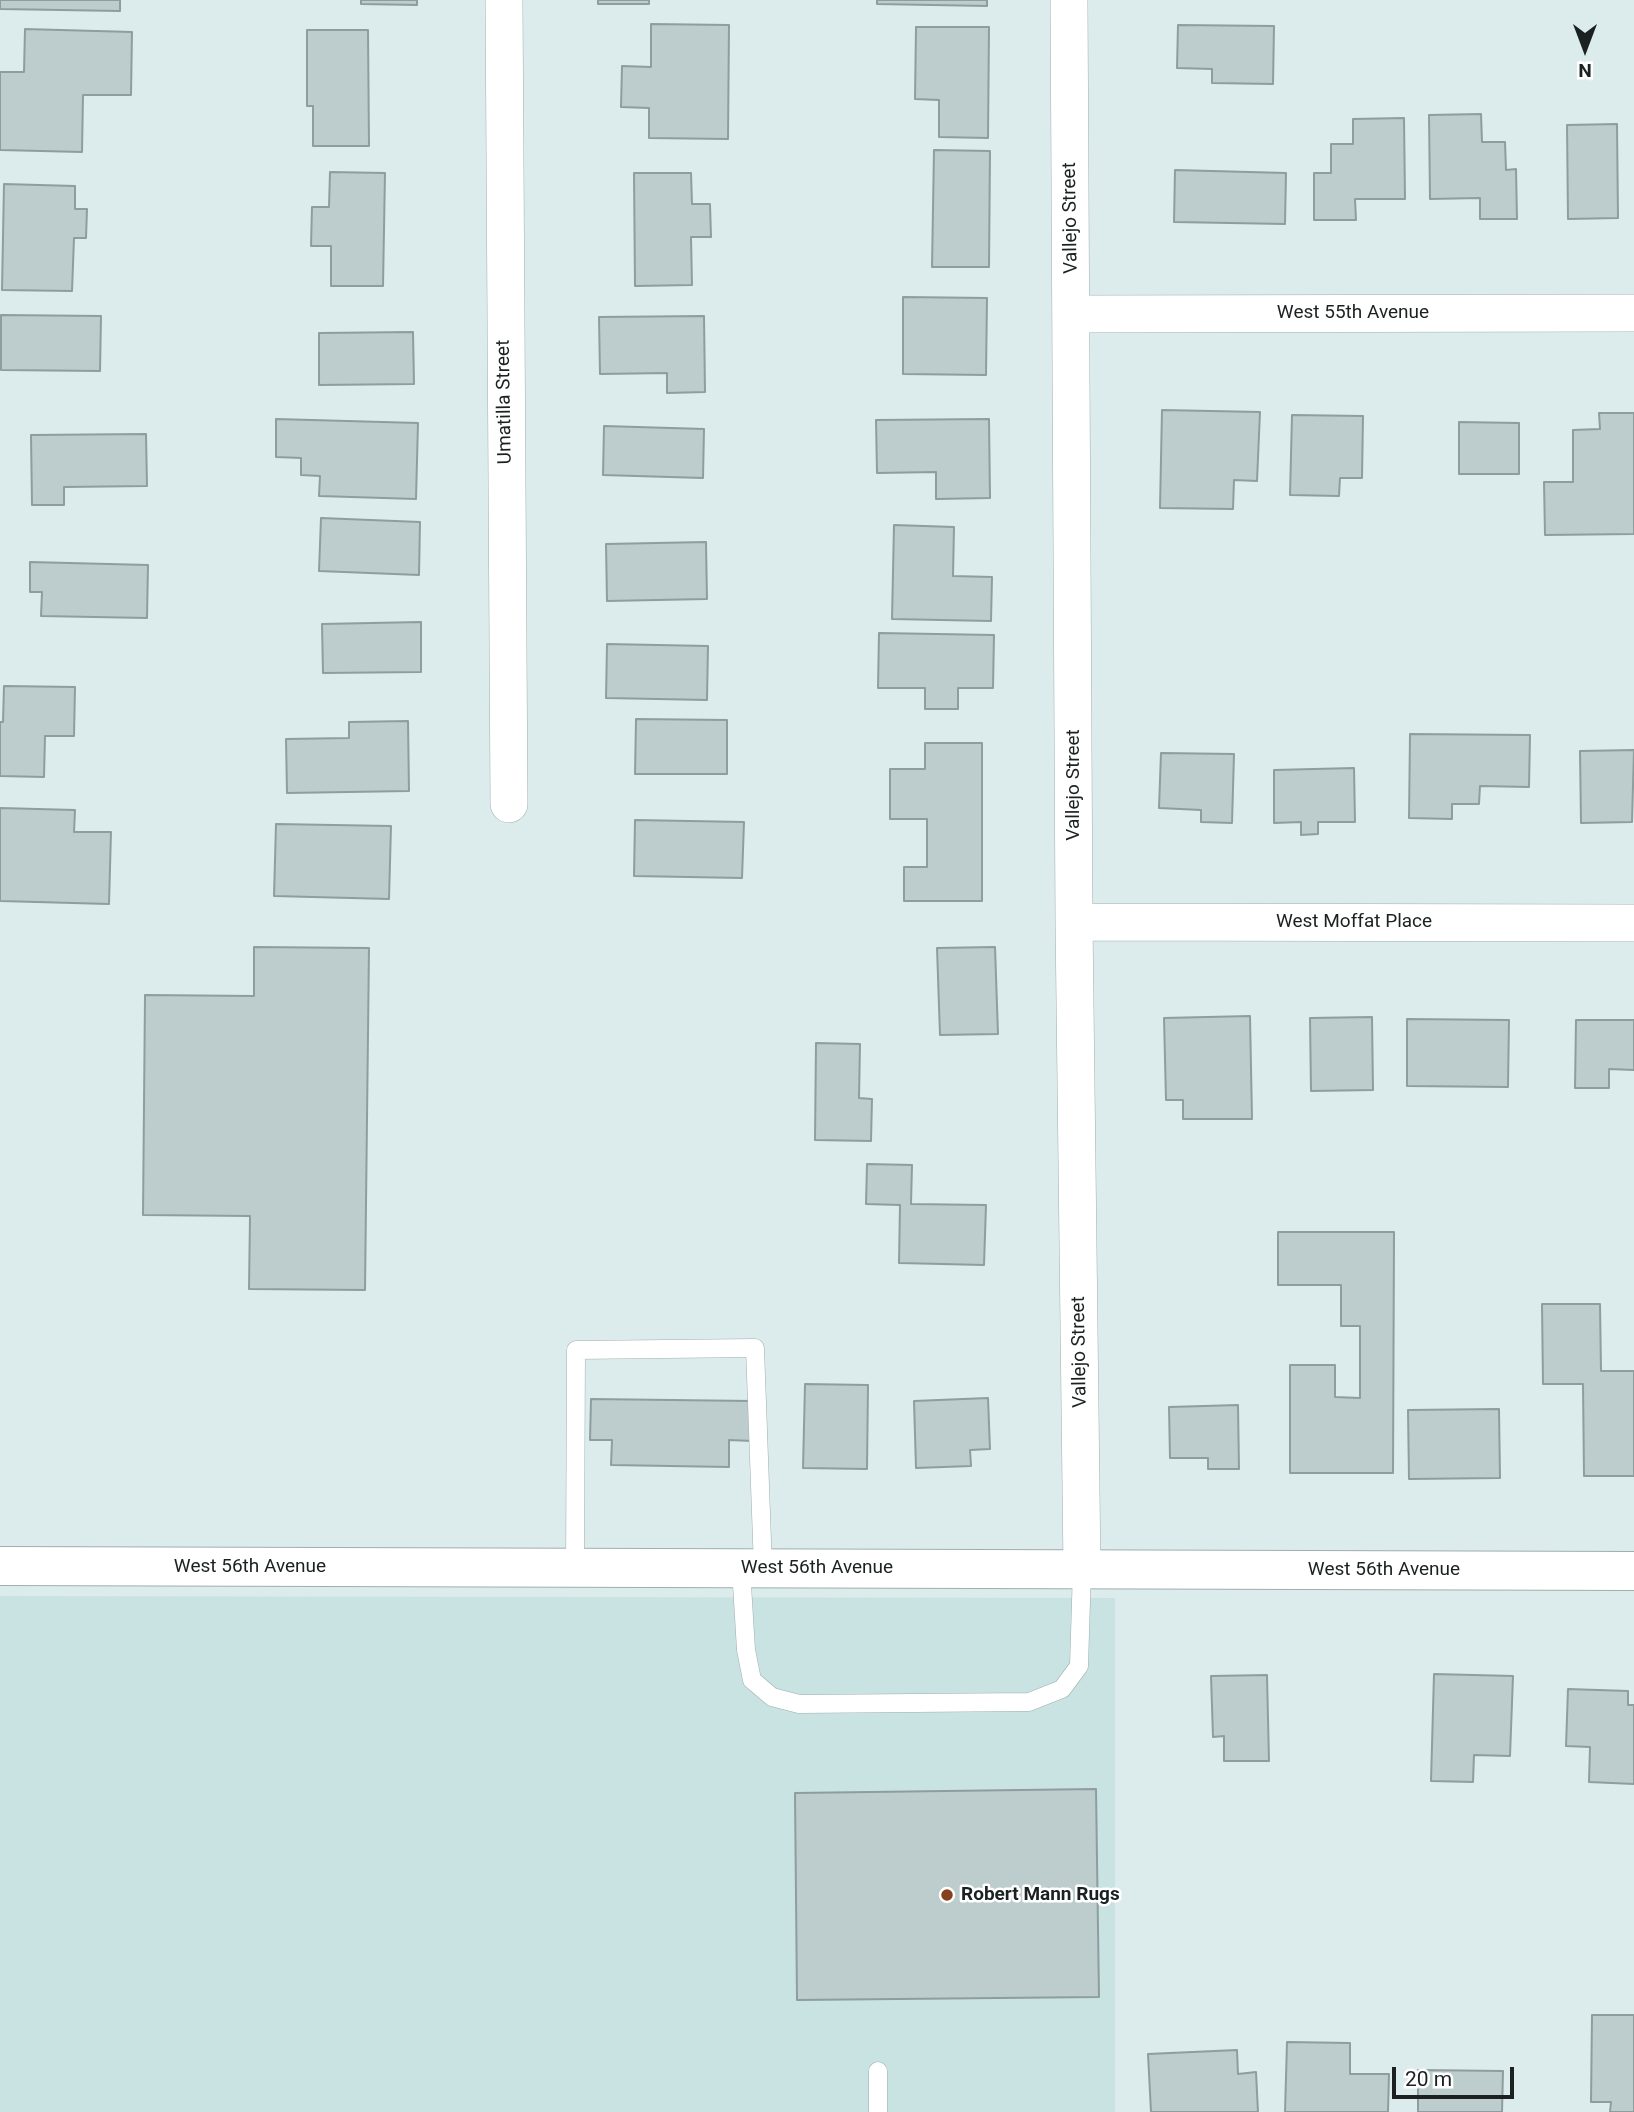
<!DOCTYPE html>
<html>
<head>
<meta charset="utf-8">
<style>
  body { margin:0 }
  #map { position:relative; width:1634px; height:2112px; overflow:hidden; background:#dcecec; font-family:Roboto,sans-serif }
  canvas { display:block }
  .north { position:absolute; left:1550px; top:14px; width:70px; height:70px; -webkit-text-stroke:5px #fff; paint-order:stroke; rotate:180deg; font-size:19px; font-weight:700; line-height:28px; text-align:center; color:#1b2121 }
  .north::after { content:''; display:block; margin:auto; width:24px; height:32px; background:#1b2121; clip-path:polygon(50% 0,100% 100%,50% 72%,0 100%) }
  .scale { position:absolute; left:1392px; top:2067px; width:122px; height:32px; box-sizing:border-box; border:4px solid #1b2121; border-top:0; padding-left:9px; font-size:21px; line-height:24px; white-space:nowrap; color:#1b2121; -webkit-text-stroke:5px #fff; paint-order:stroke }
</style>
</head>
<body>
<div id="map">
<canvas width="1634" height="2112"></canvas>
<div class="north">N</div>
<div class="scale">20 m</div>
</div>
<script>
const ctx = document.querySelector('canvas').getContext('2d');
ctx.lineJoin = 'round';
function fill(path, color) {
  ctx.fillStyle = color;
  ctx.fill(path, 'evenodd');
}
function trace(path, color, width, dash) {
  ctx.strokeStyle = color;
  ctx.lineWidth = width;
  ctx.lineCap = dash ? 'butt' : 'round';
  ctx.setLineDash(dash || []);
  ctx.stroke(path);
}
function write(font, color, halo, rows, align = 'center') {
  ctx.font = font + ' Roboto,sans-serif';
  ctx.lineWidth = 5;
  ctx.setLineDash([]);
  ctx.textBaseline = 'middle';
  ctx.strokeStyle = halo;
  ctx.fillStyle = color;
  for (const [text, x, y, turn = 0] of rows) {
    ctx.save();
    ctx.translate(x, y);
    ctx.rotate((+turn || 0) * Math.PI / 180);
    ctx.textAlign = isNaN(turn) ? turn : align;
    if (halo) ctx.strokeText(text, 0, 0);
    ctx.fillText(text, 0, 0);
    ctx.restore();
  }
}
fill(new Path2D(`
  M0 1596 1115 1598V2112H0Z`), '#c9e3e3');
const building = new Path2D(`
  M0 0H120V11L0 9Z
  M361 0H417V5L361 4Z
  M598 0H649V4H598Z
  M877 0H987V6L877 4Z
  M651 24 729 25 728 139 649 138V108L621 107 622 66 651 67Z
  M1178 25 1274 26 1273 84 1212 83V69L1177 68Z
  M916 27H989L988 138 939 137V100L915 99Z
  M25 29 132 32 131 95H83L82 152 0 150V72H24Z
  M307 30H368L369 146H313V106H307Z
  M1481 114 1482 142H1505L1506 170 1516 169 1517 219H1480V198L1430 199 1429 115Z
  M1404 118 1405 199H1355L1356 220H1314V173H1331V144H1353V119Z
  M1617 124 1618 218 1568 219 1567 125Z
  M934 150 990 151 989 267H932Z
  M1175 170 1286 173 1285 224 1174 222Z
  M330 172 385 173 383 286H331V246H311L312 207H329Z
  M634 173H691L692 204H710L711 237H691L692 285 635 286Z
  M4 184 75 186V209H87L86 238H74L72 291 2 290Z
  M903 297 987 298 986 375 903 374Z
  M1 315 101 316 100 371 1 370Z
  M704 316 705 392 667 393V373L600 374 599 317Z
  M413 332 414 384 319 385V333Z
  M1162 410 1260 412 1257 481 1234 480 1233 509 1160 508Z
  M1599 413H1634V534L1545 535 1544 482H1573V430L1600 429Z
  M1292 415 1363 416 1362 478H1340L1339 496 1290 495Z
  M276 419 418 423 416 499 319 496 320 476 301 475V458L276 457Z
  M989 419 990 498 936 499V472L877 473 876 420Z
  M1459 422 1519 423V474H1459Z
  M604 426 704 429 703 478 603 475Z
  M146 434 147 486 64 487V505H32L31 435Z
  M321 518 420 522 419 575 319 571Z
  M894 525 954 527 953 576 992 577 991 621 892 619Z
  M706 542 707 599 607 601 606 544Z
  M30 562 148 565 147 618 41 616 42 592H30Z
  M421 622V672L323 673 322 624Z
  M879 633 994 635 993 688H958V709H925V688H878Z
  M607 644 708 646 707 700 606 698Z
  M4 686 75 687 74 736H45L44 777 0 776V722H3Z
  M636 719 727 720V774H635Z
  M408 721 409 791 287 793 286 739 349 738V722Z
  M1410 734 1530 735 1529 787 1480 786 1479 804H1452V819L1409 818Z
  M925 743H982V901H904V867H927V819H890V769H925Z
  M1634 750 1632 822 1581 823 1580 751Z
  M1161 753 1234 754 1232 823 1201 822V810L1159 808Z
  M1354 768 1355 822H1318V834L1301 835V822L1274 823V770Z
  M0 808 75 810 74 832H111L109 904 0 901Z
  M635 820 744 822 742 878 634 876Z
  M276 824 391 826 389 899 274 896Z
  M254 947 369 948 365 1290 249 1289 250 1216 143 1215 145 995 254 996Z
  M995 947 998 1034 940 1035 937 948Z
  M1250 1016 1252 1119H1183V1100H1166L1164 1018Z
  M1372 1017 1373 1090 1311 1091 1310 1018Z
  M1407 1019 1509 1020 1508 1087 1407 1086Z
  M1576 1020H1634V1070L1609 1069V1088H1575Z
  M816 1043 860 1044 859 1098 872 1099 871 1141 815 1140Z
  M867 1164 912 1165 911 1204 986 1205 984 1265 899 1263 900 1205 866 1204Z
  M1278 1232H1394L1393 1473H1290V1365H1335V1397L1360 1398V1326H1341V1285H1278Z
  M1542 1304H1600L1601 1371H1634V1476H1584L1583 1384H1543Z
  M805 1384 868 1385 867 1469 803 1468Z
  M988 1398 990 1449 970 1450 971 1466 916 1468 914 1401Z
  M591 1399 752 1401V1441L729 1440V1467L611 1465 612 1440H590Z
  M1238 1405 1239 1469H1208V1458H1170L1169 1407Z
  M1499 1409 1500 1478 1409 1479 1408 1410Z
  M1434 1674 1513 1676 1510 1756 1474 1755 1473 1782 1431 1781Z
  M1267 1675 1269 1761H1224V1736L1213 1737 1211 1676Z
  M1568 1689 1628 1691V1705H1634V1784L1589 1782 1590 1747 1566 1746Z
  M1096 1789 1099 1997 797 2000 795 1793Z
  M1592 2015H1634V2112H1610L1611 2102H1591Z
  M1287 2042 1350 2043V2074H1389L1388 2112H1285Z
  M1237 2050 1238 2074 1256 2072 1258 2112H1151L1148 2054Z
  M1418 2070 1503 2071 1502 2112H1418Z`);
fill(building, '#bdcccc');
trace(building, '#8e9d9d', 2);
const lane = new Path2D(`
  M741 1568 746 1650 752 1680 772 1697 799 1704 1029 1702 1062 1689 1079 1666 1082 1569
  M575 1569 576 1350 755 1348 763 1568
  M878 2112V2071`);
const street = new Path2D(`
  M504 0 509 804
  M1069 0 1074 922 1082 1569
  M1072 314 1634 313
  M1074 922 1634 923`);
const secondary = new Path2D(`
  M0 1566 1634 1571`);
trace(lane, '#9faead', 19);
trace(street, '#9faead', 38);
trace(secondary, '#9faead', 40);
trace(lane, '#fff', 18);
trace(street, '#fff', 37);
trace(secondary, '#fff', 38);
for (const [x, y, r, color] of [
  [947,1895,7,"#87401c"]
]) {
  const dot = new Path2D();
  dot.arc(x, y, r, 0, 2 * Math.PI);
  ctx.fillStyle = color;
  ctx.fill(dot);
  trace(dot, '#fff', 2.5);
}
write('19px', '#1b2121', '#fff', [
  ["Vallejo Street",1071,218,-91],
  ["West 55th Avenue",1353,313],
  ["Umatilla Street",505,402,-91],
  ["Vallejo Street",1074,785,-90],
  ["West Moffat Place",1354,922],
  ["Vallejo Street",1080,1352,-91],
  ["West 56th Avenue",250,1567],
  ["West 56th Avenue",817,1568],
  ["West 56th Avenue",1384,1570]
]);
write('bold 19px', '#1b2121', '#fff', [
  ["Robert Mann Rugs",961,1895]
], 'left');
</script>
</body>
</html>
